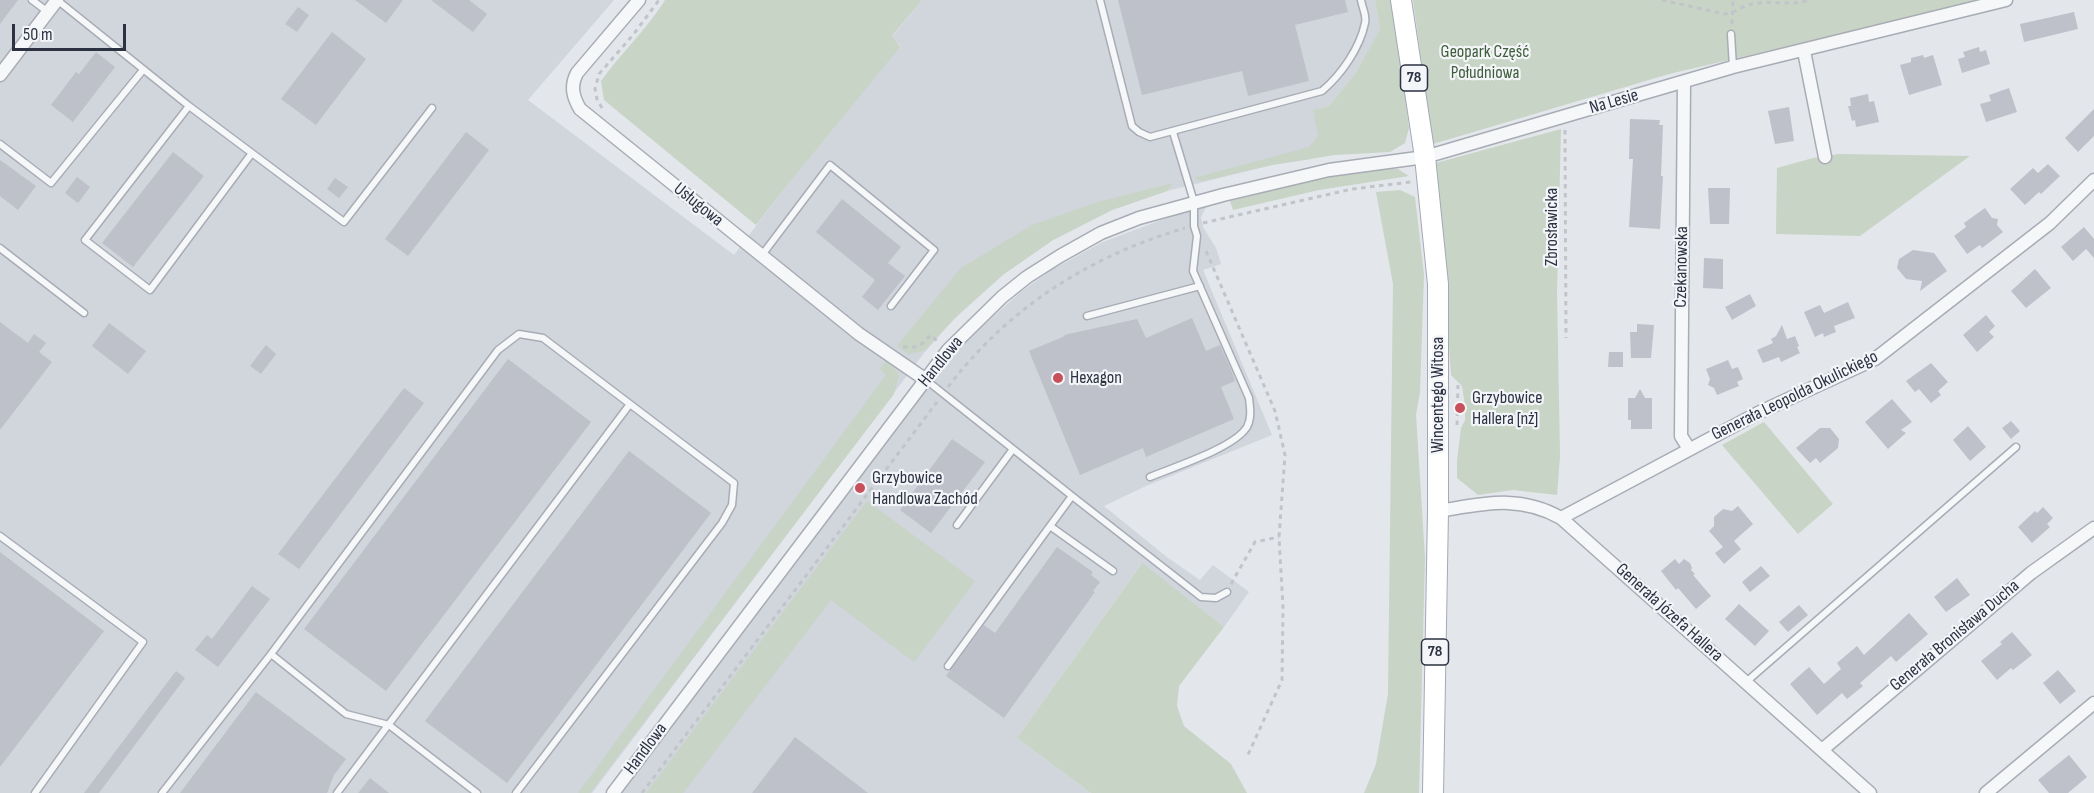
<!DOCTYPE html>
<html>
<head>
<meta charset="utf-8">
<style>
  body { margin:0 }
  #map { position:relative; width:2094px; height:793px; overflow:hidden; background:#e3e6eb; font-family:"Sofia Sans Condensed",sans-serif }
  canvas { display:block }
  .scale { position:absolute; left:12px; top:24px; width:114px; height:27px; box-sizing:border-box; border:3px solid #2c3242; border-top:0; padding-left:8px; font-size:18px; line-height:21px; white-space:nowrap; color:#2c3242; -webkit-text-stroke:4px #f3f5f8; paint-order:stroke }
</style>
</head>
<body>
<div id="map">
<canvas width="2094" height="793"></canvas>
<div class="scale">50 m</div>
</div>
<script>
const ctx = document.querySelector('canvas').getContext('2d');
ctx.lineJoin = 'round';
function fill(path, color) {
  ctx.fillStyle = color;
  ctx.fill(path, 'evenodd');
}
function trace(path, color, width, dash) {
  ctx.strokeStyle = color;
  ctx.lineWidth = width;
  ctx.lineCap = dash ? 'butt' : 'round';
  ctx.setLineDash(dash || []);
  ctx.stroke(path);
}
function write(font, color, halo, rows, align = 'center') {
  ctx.font = font + ' "Sofia Sans Condensed",sans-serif';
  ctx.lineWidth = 4.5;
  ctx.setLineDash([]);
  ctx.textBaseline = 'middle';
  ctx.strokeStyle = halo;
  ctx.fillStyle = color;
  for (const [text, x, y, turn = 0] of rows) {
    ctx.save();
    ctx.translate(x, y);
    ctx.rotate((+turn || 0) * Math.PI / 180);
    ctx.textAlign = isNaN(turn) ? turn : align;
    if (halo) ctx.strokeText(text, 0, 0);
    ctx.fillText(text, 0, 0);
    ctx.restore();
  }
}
fill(new Path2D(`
  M0 0H614L528 100 734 255 780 194 900 46 892 37 922 0H1375L1380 29 1355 74 1329 106 1313 110 1319 136 1309 147 1311 159 1272 165 1167 191 1112 210 1053 240 1004 274 952 321 924 353 592 793H0Z
  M1210 205 1205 209 1201 217 1203 227 1216 248 1221 264 1203 270 1272 435 1146 486 1104 506 1168 558 1200 580 1213 565 1249 592 1224 627 1141 564 1017 738 1091 793H621L948 362 971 336 1022 291 1053 269 1103 242 1172 216Z`), '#d1d5dc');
fill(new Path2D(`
  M665 0H922L892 36 900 47 780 194 756 225 604 100 601 81C621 53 647 29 665 0Z
  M1375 0H1391L1397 29 1409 128 1405 143 1390 152 1335 155 1272 165 1202 181 1194 178 1309 147 1318 136 1313 110 1329 106 1355 74 1380 29Z
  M1413 0H1985L1669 74 1433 144Z
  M1561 129 1557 292 1560 456 1557 495 1513 490 1478 495 1457 478V461L1461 428 1465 420V406L1462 386 1451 375 1436 163Z
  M1839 154 1970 156 1860 236 1776 234 1777 168 1813 158Z
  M1382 169H1398L1409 176 1319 190 1233 210 1230 201 1317 179Z
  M1173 183 1167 191 1112 210 1053 240 1004 274 960 313 924 351 908 354 897 346 961 268 1032 225 1098 202Z
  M1400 190 1415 197 1424 275 1420 392 1416 415 1425 558 1419 793H1364L1376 764 1388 694 1393 284 1376 192Z
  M887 360 899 375 894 394 590 793H578L886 375 880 369Z
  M1764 422 1833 504 1798 534 1722 445Z
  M867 501 975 581 914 662 831 600 683 793H646Z
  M1142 563 1224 627 1179 686 1177 706 1184 726 1231 764 1247 793H1091L1017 738Z`), '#c8d4c5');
fill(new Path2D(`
  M0 0H18L0 24Z
  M355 0H403L386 23Z
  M431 0H469L487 14 473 32Z
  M1118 0H1345L1348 12 1295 25 1309 81 1248 96 1242 71 1142 95Z
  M298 7 309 15 297 32 285 24Z
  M2074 12 2078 29 2024 42 2020 24Z
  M332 32 366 59 316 125 281 99Z
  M1979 47 1980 52 1986 50 1990 64 1962 73 1958 59 1965 57 1963 52Z
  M96 52 115 67 73 122 51 105 76 72 79 74Z
  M1923 55 1924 58 1933 55 1942 85 1909 95 1900 65 1911 62V58Z
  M2009 88 2017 112 1986 122 1980 104 1991 101 1989 95Z
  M1868 94 1869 102 1874 101 1879 122 1856 127 1855 120 1852 121 1848 106H1851L1850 98Z
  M1789 107 1794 141 1775 144 1768 111Z
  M2094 109V136L2078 152 2065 138Z
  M1630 119 1660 120 1659 125H1663L1661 176H1663L1660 229 1629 227 1633 159H1629Z
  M466 132 489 150 408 256 385 239Z
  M173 152 204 176 133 267 102 243Z
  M0 160 36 186 18 210 0 196Z
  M2048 164 2060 176 2041 194 2039 192 2025 205 2010 189 2033 168 2038 173Z
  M77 177 90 187 78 203 65 193Z
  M335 178 348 187 339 198 327 189Z
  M1708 188H1730L1729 224H1710Z
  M842 199 901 247 888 263 905 276 878 310 862 297 875 280 816 232Z
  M1985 208 1992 218 1998 219 1997 225 2003 232 1982 248 1980 245 1967 254 1954 236 1966 227 1964 223Z
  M2084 227 2094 239V258L2086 249 2073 261 2061 247Z
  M1913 250 1934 253 1947 271 1920 291 1922 281 1906 279 1897 268 1899 259Z
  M1704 258 1723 259V289L1703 288Z
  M2035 269 2051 288 2026 308 2011 291Z
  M1750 294 1756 306 1732 320 1725 307Z
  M1848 302 1855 318 1834 326 1836 332 1824 337 1823 333 1815 337 1804 312 1820 305 1824 313Z
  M1986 315 1995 326 1989 332 1994 337 1977 352 1963 335Z
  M1192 318 1206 351 1220 345 1232 372 1235 381 1221 387 1234 419 1146 457 1143 448 1080 475 1029 351 1065 336 1064 335 1137 319 1146 338Z
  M0 322 28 343 34 334 46 343 39 352 52 362 0 430Z
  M109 323 146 351 128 374 92 346Z
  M1637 324 1654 325 1651 358H1631L1630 332H1637Z
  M1782 325 1787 339 1795 336 1799 346 1797 347 1800 353 1781 362 1779 357 1763 363 1757 350 1773 343 1771 339 1776 336Z
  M266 345 276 354 261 374 250 366Z
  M1609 352H1623V367H1608Z
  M508 359 591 422 386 691 304 629Z
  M1728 360 1732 369 1738 367 1743 379 1737 382 1739 386 1717 395 1714 388 1708 385 1710 379 1706 369Z
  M1931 363 1948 382 1938 391 1941 395 1931 403 1919 389 1915 392 1906 381Z
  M404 388 424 403 299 569 278 554Z
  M1640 389 1645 398H1652V429H1631V420H1628V398H1635Z
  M1892 399 1912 422 1901 430 1906 433 1888 449 1865 422Z
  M2011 421 2020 431 2011 439 2002 428Z
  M1968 426 1986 447 1970 461 1953 440Z
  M1820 428H1830L1839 439 1838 448 1820 463 1816 458 1810 463 1796 448Z
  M952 439 985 462 931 533 900 510Z
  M629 451 711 513 507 783 425 721Z
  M1738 506 1753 524 1734 541 1741 549 1724 564 1715 553 1723 547 1709 531 1714 526V517L1723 509 1732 511Z
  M2043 507 2053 518 2047 524 2050 527 2032 543 2018 527 2035 511 2037 513Z
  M1057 547 1093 572 1091 575 1100 582 1093 591 1095 592 1004 718 946 676 984 625 995 633Z
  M0 552 104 631 0 767Z
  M1675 559 1679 564 1684 559 1690 563 1692 568 1691 570 1695 574 1693 575 1711 596 1696 609 1678 588 1676 590 1661 571Z
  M1761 566 1770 576 1750 592 1742 582Z
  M1957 578 1970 595 1946 612 1934 597Z
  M252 586 270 599 218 667 195 650 207 635 212 639Z
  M1739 604 1769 631 1755 646 1725 619Z
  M1799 605 1808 615 1788 632 1779 622Z
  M1909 613 1928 634 1896 662 1891 656 1860 683 1863 686 1847 699 1842 693 1817 715 1790 684 1809 667 1824 684 1841 669 1837 663 1857 646 1864 655Z
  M2012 632 2032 655 2013 670 2011 668 1997 680 1981 661 2002 644 2000 642Z
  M2058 670 2076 691 2060 704 2043 683Z
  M176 671 185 678 99 793H84Z
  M256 692 346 759 334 775 327 793H180Z
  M795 737 868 793H752Z
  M2069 755 2087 777 2068 793H2049L2038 780Z
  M370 778 389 793H358Z`), '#bec1ca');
const lane = new Path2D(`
  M32 0 48 12
  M57 0 189 106 344 222 432 108
  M1100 0 1132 126 1139 132 1150 137 1322 91C1341 75 1360 48 1365 23 1367 16 1362 7 1361 0
  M1731 34 1733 67
  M189 106 85 240 150 290 252 153
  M0 144 51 183 143 70
  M0 248 84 313
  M762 255 830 165 934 250 891 306
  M1087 316 1200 286
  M926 380 1013 449 957 525
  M1013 449 1072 496 1050 526 1113 571
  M1150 477C1174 467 1234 448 1247 427 1252 418 1250 407 1249 398L1193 271 1197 236 1194 226V202L1173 132
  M1072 496 1201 597 1216 598 1227 592
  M0 536 143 642 35 793
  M271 654 346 714 389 725 477 793
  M948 666 1050 526
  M1746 682 2016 447
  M162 793 271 654 498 350 519 334 543 338 734 483 732 505 722 523 516 793
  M337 793 630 404`);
const street = new Path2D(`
  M639 0 577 73C570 86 573 97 580 109L859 334 926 380
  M1804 51 1825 157
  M0 75 57 0
  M1684 82 1681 436 1689 449
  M1438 511C1483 504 1519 494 1561 518L1870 793
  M1561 518 1758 413 1875 359 2050 223 2094 180
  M1822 750 2031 573 2094 528
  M613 793 948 350 1002 297 1027 277 1060 256 1101 233 1139 218 1223 195 1329 170 1425 157 1733 67 2006 0
  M1986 793 2094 703`);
const primary = new Path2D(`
  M1401 0 1425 157 1438 284V511L1433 793`);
trace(lane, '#a8acb5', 9);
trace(street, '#a8acb5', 15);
trace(primary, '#a3a9b6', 22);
trace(new Path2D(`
  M1662 0 1725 14C1735 13 1743 5 1752 4 1771 0 1791 6 1810 0
  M1732 24 1733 0
  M602 108 597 99 595 89 599 74 633 35 659 0
  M1565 130 1566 338
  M1203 223 1352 189 1411 182
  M1206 251 1275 411 1285 455 1279 537 1283 607 1282 680 1247 757
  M903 347H918L931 335 939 343
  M948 387C1009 307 1090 256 1185 228
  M1457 425 1458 385
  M1231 584 1255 542 1279 537
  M642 793 937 402`), '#c1c4c9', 3, [4.5, 4.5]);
trace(lane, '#f6f7f9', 6);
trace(street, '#f6f7f9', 12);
trace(primary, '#fff', 20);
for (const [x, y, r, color] of [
  [1058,378,6,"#c8505a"],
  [1460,408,6,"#c8505a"],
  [860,488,6,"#c8505a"]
]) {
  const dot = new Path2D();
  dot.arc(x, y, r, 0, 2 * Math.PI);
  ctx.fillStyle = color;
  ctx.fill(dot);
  trace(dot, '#f3f5f8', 2);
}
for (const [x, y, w] of [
  [1414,78,27],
  [1435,652,27]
]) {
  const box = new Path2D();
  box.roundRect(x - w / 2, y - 13, w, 26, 4.5);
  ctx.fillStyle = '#f3f5f8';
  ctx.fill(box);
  trace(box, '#2c3242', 1.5);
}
write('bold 16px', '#2c3242', null, [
  ["78",1414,78],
  ["78",1435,652]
]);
write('18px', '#3e5d3a', '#f3f5f8', [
  ["Geopark Część",1485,52],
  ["Południowa",1485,73]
]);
write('18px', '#2c3242', '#f3f5f8', [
  ["Na Lesie",1614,102,-16],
  ["Usługowa",698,205,39],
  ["Zbrosławicka",1552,227,-90],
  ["Czekanowska",1682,267,-89],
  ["Handlowa",941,362,-51],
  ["Wincentego Witosa",1438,395,-90],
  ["Generała Leopolda Okulickiego",1795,396,-26],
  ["Generała Józefa Hallera",1669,613,42],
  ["Generała Bronisława Ducha",1955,636,-40],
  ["Handlowa",646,749,-53]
]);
write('18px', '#2c3242', '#f3f5f8', [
  ["Hexagon",1070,378],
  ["Grzybowice",1472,398],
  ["Hallera [nż]",1472,419],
  ["Grzybowice",872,478],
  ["Handlowa Zachód",872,499]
], 'left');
</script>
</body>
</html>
